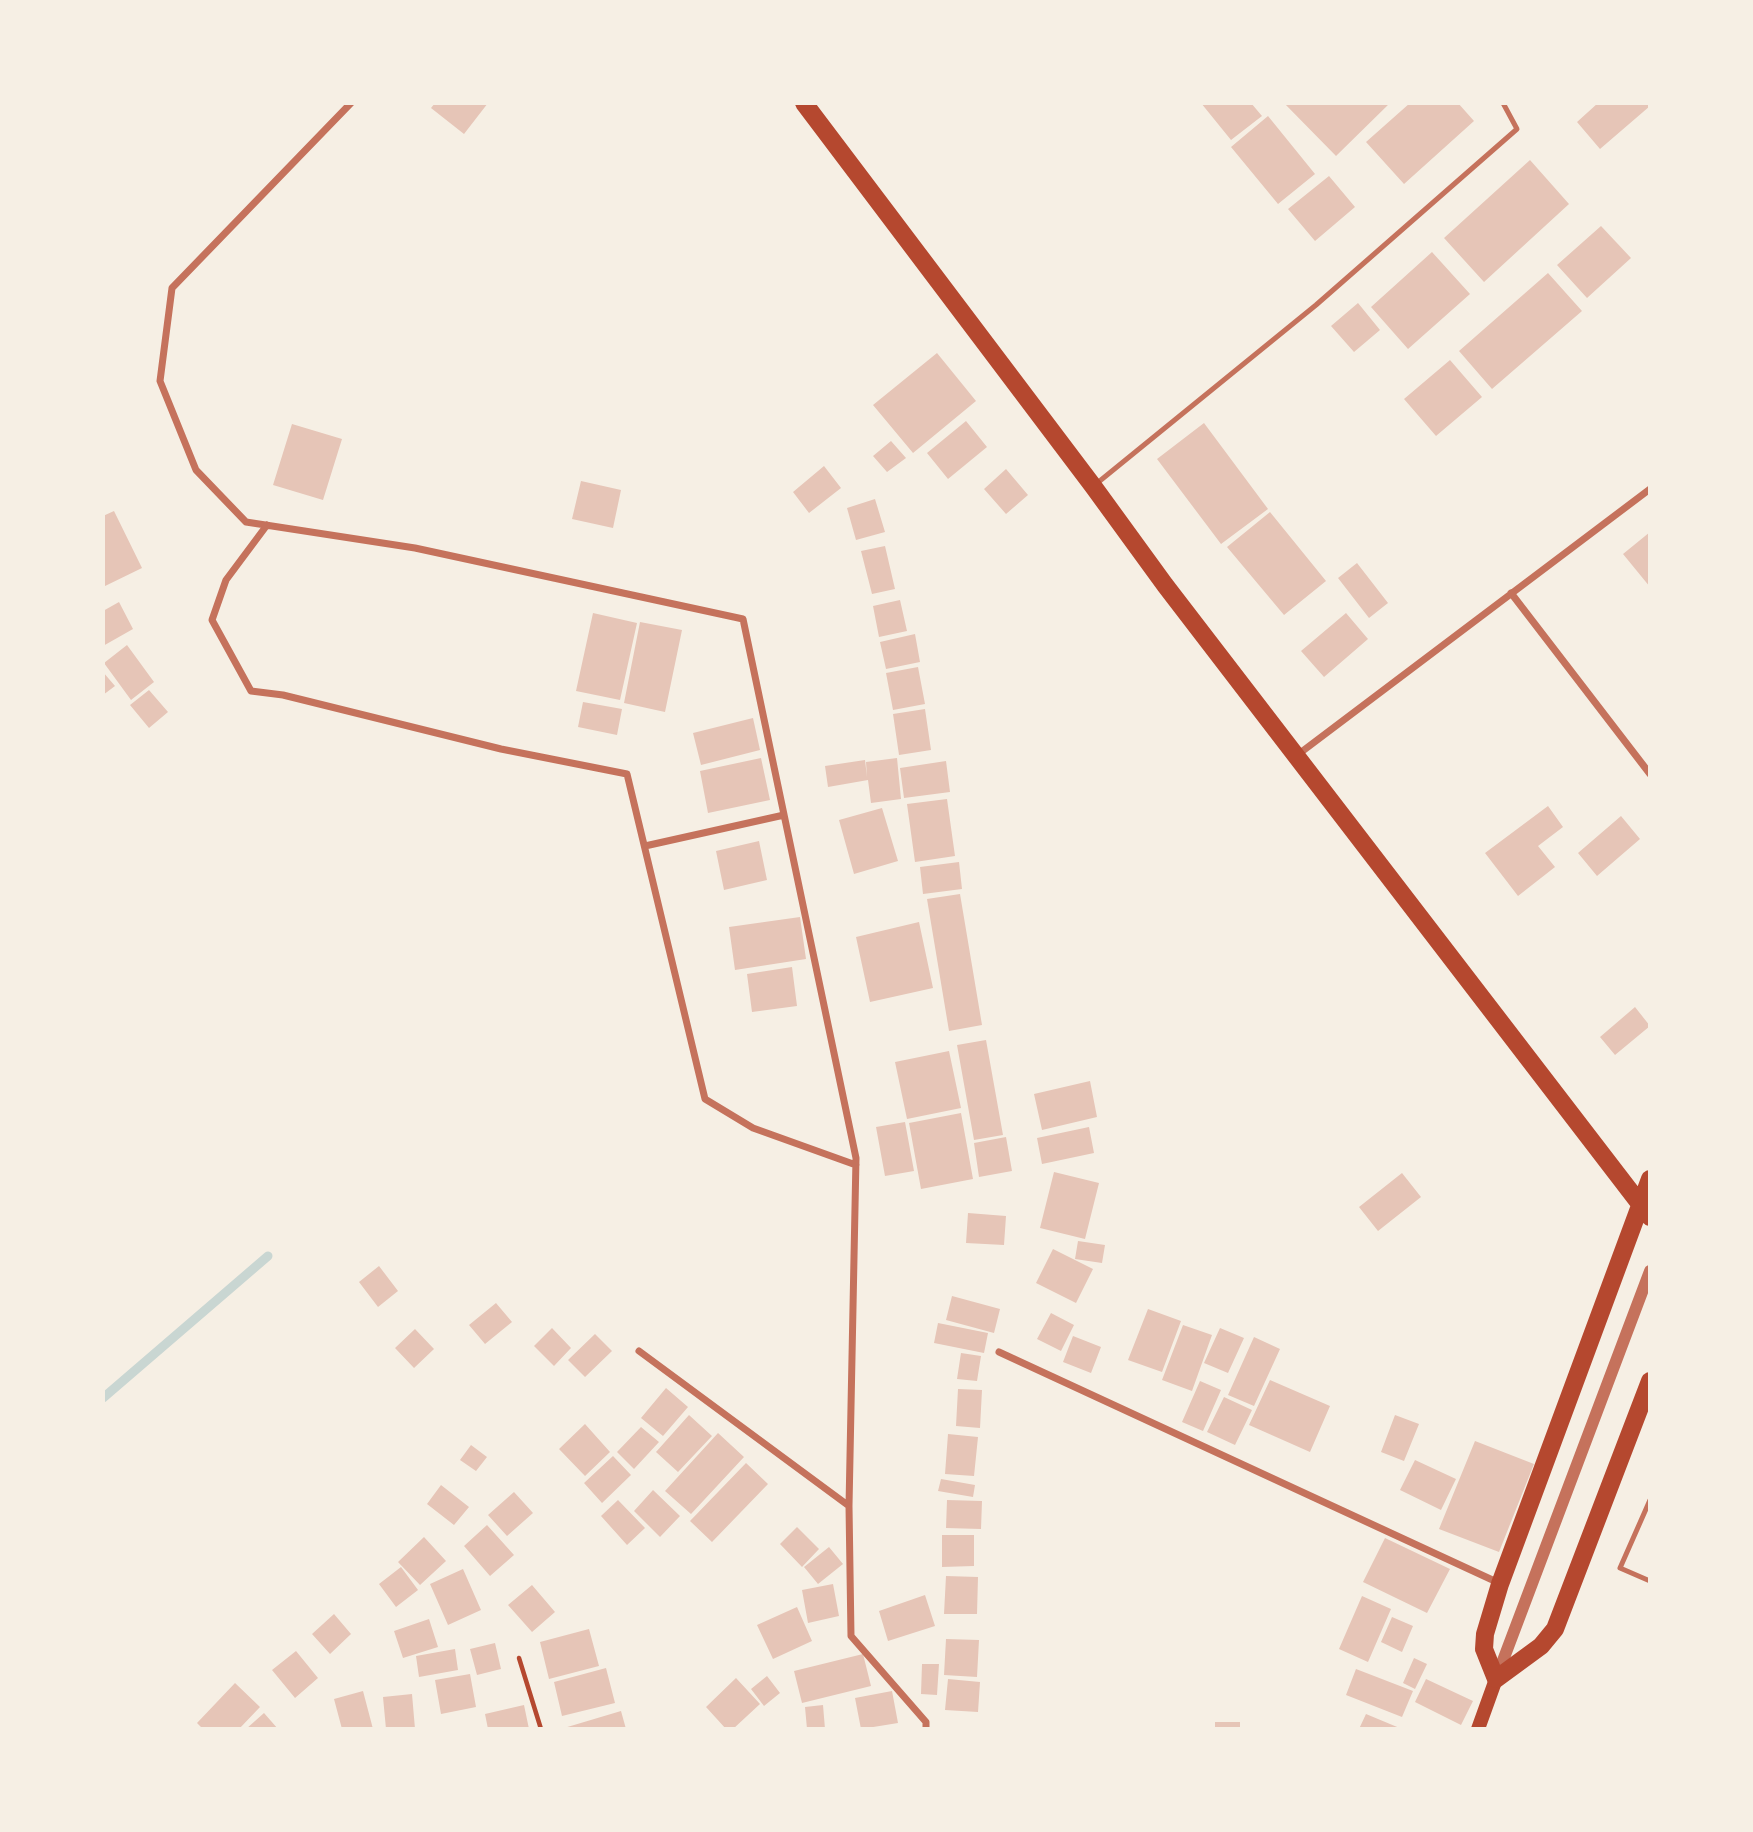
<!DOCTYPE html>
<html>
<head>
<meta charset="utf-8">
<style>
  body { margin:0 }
  #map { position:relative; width:1753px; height:1832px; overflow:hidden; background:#f6efe4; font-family:"Roboto Serif",serif }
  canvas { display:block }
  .frame { position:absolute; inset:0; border:105px solid #f6efe4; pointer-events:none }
</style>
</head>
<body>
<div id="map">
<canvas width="1753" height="1832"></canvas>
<div class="frame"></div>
</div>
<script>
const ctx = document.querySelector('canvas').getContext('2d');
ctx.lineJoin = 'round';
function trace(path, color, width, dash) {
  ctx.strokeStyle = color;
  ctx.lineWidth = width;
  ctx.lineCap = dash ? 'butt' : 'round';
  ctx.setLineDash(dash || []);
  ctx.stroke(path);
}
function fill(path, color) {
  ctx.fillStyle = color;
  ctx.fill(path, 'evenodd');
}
trace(new Path2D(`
  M103 1398 268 1256`), '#c9d6d2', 9);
fill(new Path2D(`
  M435 103H488L464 134 431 108Z
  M1201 103H1251L1262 116 1231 140Z
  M1284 103H1390L1336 156Z
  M1410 103H1458L1474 121 1404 184 1366 142Z
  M1598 103H1650V106L1600 149 1577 122Z
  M1268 116 1315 174 1278 204 1231 147Z
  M1530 160 1569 204 1484 282 1444 238Z
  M1329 176 1355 207 1315 241 1288 209Z
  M1601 226 1631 258 1587 298 1557 265Z
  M1432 252 1470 294 1408 349 1371 307Z
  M1548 273 1582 311 1492 389 1459 351Z
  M1358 303 1380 330 1354 352 1331 326Z
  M937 353 976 401 913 453 873 405Z
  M1450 360 1482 397 1436 436 1404 399Z
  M966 421 987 447 948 479 927 453Z
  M1204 423 1268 509 1221 544 1157 459Z
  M292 424 342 439 323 500 273 485Z
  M891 441 906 458 887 472 873 456Z
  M824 466 841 488 809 513 793 492Z
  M1006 469 1028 495 1006 514 984 489Z
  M581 481 621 490 613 528 572 519Z
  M875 499 885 532 856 540 847 508Z
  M114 511 142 568 103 587V516Z
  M1270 512 1326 581 1284 615 1227 547Z
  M1650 532V587L1623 554Z
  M885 546 895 589 872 594 861 551Z
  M1357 563 1388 603 1369 618 1338 578Z
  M900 600 907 631 879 637 873 606Z
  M119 602 133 629 103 646V611Z
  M593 613 637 623 620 700 576 691Z
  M1346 613 1368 639 1324 677 1301 651Z
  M640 622 682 630 665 712 624 703Z
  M915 634 920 662 886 669 880 642Z
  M127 645 154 682 131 700 104 663Z
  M918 667 925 704 893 710 886 673Z
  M103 672 115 686 103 695Z
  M149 690 168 712 149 728 130 705Z
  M583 702 622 709 617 735 578 727Z
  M925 709 931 750 899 755 893 714Z
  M753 718 760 750 701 765 693 733Z
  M761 758 770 800 708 813 700 771Z
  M897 758 901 799 871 803 868 780 828 787 825 766 865 760 867 777 866 762Z
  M946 761 950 792 904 798 900 768Z
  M947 799 955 856 915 862 907 804Z
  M1548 806 1563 827 1538 846 1555 867 1518 896 1485 853Z
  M882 808 898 861 854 874 839 820Z
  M1621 816 1640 839 1597 876 1578 853Z
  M759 841 767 880 724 890 716 851Z
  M959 862 962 889 923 894 920 867Z
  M960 894 982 1025 949 1031 927 899Z
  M800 917 806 959 735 970 729 927Z
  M919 922 933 988 870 1002 856 937Z
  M792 967 797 1006 752 1012 747 974Z
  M1635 1007 1650 1026 1615 1055 1600 1037Z
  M986 1040 1003 1135 974 1140 957 1045Z
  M949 1051 961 1108 907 1119 895 1062Z
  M1090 1081 1097 1117 1042 1130 1034 1094Z
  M961 1113 973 1179 921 1189 909 1123Z
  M905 1122 914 1171 885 1176 876 1127Z
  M1089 1127 1094 1153 1042 1164 1037 1138Z
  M1006 1137 1012 1171 979 1177 974 1143Z
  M1054 1172 1099 1183 1085 1239 1040 1228Z
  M1402 1173 1421 1197 1378 1231 1359 1207Z
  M968 1213 1006 1216 1004 1245 966 1243Z
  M1078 1241 1105 1245 1102 1263 1075 1259Z
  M1053 1249 1093 1269 1076 1303 1036 1283Z
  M379 1266 398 1291 378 1307 359 1282Z
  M952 1296 1000 1309 994 1333 946 1320Z
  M496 1303 512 1322 485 1344 469 1325Z
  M1148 1309 1181 1321 1162 1372 1128 1360Z
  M1051 1313 1074 1325 1061 1351 1037 1339Z
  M938 1323 988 1333 984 1353 934 1343Z
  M1183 1325 1212 1335 1192 1391 1162 1380Z
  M552 1328 571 1348 554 1366 534 1346Z
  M1220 1328 1244 1338 1228 1373 1204 1363Z
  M415 1329 434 1349 414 1368 395 1348Z
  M595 1334 612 1351 585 1377 568 1360Z
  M1073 1336 1101 1347 1091 1373 1063 1362Z
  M1254 1337 1280 1349 1254 1406 1228 1395Z
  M961 1353 981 1356 977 1381 957 1379Z
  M1270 1380 1330 1406 1310 1452 1249 1425Z
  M1200 1381 1221 1390 1203 1431 1182 1422Z
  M666 1388 688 1407 663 1436 641 1418Z
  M958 1389 982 1390 980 1428 956 1426Z
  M1224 1397 1252 1410 1235 1445 1207 1432Z
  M689 1415 712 1436 678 1472 656 1452Z
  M1395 1415 1419 1424 1404 1461 1381 1452Z
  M585 1424 610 1452 585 1476 559 1449Z
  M641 1427 659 1442 634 1469 617 1452Z
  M718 1433 744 1457 691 1514 665 1491Z
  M948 1434 978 1437 974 1476 945 1474Z
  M1475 1441 1534 1464 1499 1552 1439 1529Z
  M471 1445 487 1457 476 1471 460 1460Z
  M613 1456 631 1475 602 1503 584 1483Z
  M1415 1460 1456 1479 1441 1510 1400 1490Z
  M746 1463 768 1484 712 1542 690 1521Z
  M941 1479 975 1485 973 1497 938 1491Z
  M441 1485 469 1507 454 1525 427 1504Z
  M653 1490 680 1516 660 1537 634 1511Z
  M514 1492 533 1513 507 1536 488 1515Z
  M618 1500 645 1528 627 1545 601 1516Z
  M947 1500 982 1501 981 1529 946 1528Z
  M487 1525 514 1555 490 1576 464 1546Z
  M797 1527 819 1549 802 1567 780 1544Z
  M942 1535H974V1566L942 1567Z
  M424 1537 446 1561 420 1585 398 1562Z
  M1385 1538 1450 1569 1427 1613 1363 1582Z
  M829 1547 843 1564 818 1584 804 1567Z
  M401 1567 418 1590 396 1607 379 1584Z
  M463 1569 481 1610 448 1625 430 1584Z
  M946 1576 978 1577 977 1614H944Z
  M833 1584 839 1616 808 1623 802 1590Z
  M532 1585 555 1612 532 1632 508 1605Z
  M925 1595 935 1626 888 1641 879 1611Z
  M1362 1596 1391 1609 1368 1662 1339 1649Z
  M797 1607 812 1641 773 1659 757 1625Z
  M334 1614 351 1634 330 1654 312 1634Z
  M1392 1617 1413 1626 1402 1652 1381 1642Z
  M429 1619 438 1647 403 1658 394 1631Z
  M589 1629 599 1666 549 1679 540 1642Z
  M946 1639 979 1640 977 1677 944 1675Z
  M495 1643 501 1669 477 1675 470 1649Z
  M455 1649 458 1670 419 1677 416 1656Z
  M296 1651 318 1678 295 1698 272 1670Z
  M863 1654 871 1686 802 1703 794 1671Z
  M1414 1658 1427 1664 1415 1689 1403 1683Z
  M922 1664H939L937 1695 921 1694Z
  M606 1668 615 1703 562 1716 554 1682Z
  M1356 1669 1413 1691 1402 1717 1346 1695Z
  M470 1674 476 1707 441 1714 435 1680Z
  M767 1676 780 1693 764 1706 751 1689Z
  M736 1678 760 1704 733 1729H726L706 1707Z
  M948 1679 980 1682 978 1712 945 1710Z
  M1426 1679 1473 1701 1461 1725 1415 1702Z
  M235 1683 260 1707 239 1729H203L197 1723Z
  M363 1691 373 1729H342L334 1699Z
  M892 1691 898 1723 861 1729 855 1698Z
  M412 1694 415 1729H386L383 1697Z
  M524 1705 529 1729H488L485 1714Z
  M823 1705 825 1729H807L805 1707Z
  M621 1711 626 1729H564V1728Z
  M264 1713 278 1729H246Z
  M1366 1714 1402 1729H1359Z
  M1215 1722H1240V1729H1215Z`), '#e6c5b7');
trace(new Path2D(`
  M519 1658 541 1729`), '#b5482f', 4.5);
trace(new Path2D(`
  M1096 484 1316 305 1517 129 1503 103
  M1650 1500 1620 1568 1650 1581`), '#c5725c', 5);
trace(new Path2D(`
  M351 103 172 288 160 381 196 470 246 522 415 548 743 619 856 1158 849 1506
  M267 525 226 580 212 620 251 691 283 695 501 749 627 774 705 1099 753 1128 856 1165
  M1511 593 1650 774
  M1296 756 1650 489
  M645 846 784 815
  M639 1351 849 1506 851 1636 926 1722V1729
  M999 1352 1499 1583`), '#c5725c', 7);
trace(new Path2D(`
  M1496 1679 1650 1271`), '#c5725c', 12);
trace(new Path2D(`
  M1478 1729 1496 1679`), '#b5482f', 14);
trace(new Path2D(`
  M804 103 1093 486 1165 585 1650 1217
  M1650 1179 1500 1584 1485 1634 1484 1649 1496 1679 1541 1646 1555 1629 1650 1381`), '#b5482f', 18);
</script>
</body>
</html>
